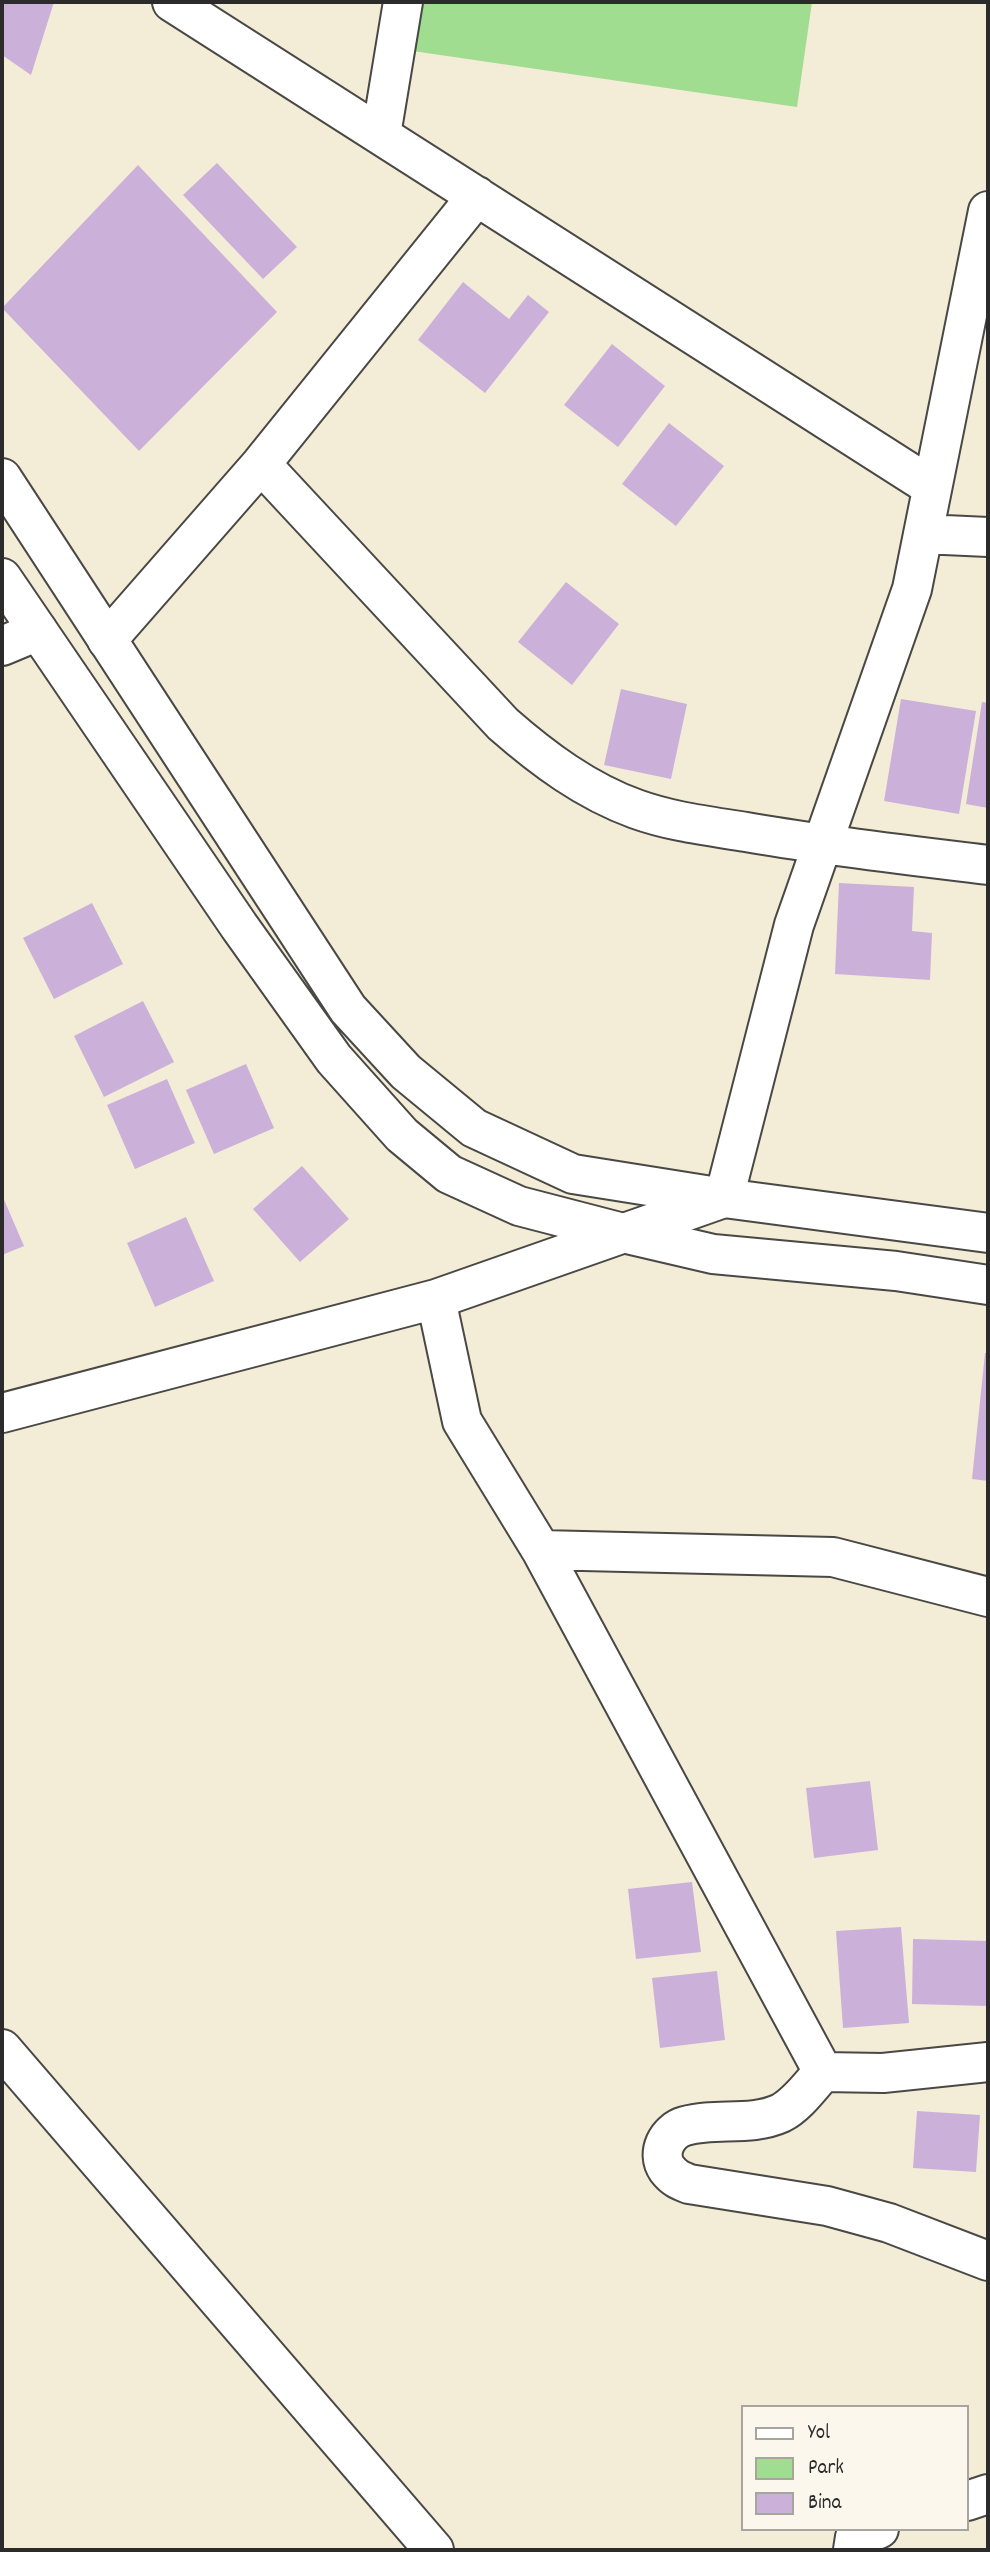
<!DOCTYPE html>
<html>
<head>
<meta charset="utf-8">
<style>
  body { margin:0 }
  #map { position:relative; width:990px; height:2552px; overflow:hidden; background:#f3ecd6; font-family:Dekko,sans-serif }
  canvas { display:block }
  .frame { position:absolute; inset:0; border:4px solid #2b2b2b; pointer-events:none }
  .legend { position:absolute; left:741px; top:2405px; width:228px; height:126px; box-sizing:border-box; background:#fbf7ec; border:2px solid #a8a59f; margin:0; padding:9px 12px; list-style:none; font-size:21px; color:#2b2b2b }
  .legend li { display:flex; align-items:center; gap:14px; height:35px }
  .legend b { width:35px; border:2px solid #a8a59f }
</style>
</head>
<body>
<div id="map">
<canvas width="990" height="2552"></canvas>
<div class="frame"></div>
<ul class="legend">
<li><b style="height:9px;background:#fff"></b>Yol</li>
<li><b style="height:19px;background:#a0dd91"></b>Park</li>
<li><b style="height:19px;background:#cbb1da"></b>Bina</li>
</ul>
</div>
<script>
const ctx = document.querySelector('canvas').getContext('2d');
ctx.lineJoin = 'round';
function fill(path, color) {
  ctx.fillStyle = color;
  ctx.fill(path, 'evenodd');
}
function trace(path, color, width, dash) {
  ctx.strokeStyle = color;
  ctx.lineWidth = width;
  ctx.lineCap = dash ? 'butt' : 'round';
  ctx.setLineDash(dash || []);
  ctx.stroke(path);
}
fill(new Path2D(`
  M409 2H812L797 107 399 49Z`), '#a0dd91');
fill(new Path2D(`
  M4 2H54L31 75 2 55V11Z
  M217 163 297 247 263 279 183 195Z
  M138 165 277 312 139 451 2 308Z
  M463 282 509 319 528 295 549 312 485 393 418 340Z
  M612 344 665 386 618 447 564 405Z
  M669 423 724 466 676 526 622 484Z
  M566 582 619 624 572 685 518 642Z
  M621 689 687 704 671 779 604 765Z
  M901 699 976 711 959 814 884 801Z
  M982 702 988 703V808L966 804Z
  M839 883 914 887 912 931 932 933 930 980 835 974Z
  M92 903 123 964 54 999 23 938Z
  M143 1001 174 1062 104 1097 74 1036Z
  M246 1064 274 1128 214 1154 186 1090Z
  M167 1079 195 1143 135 1169 107 1105Z
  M302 1166 349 1219 300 1262 253 1209Z
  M2 1195 24 1246 2 1255Z
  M186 1217 214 1281 155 1307 127 1243Z
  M985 1353H988V1481L972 1479Z
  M870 1781 878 1850 814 1858 806 1788Z
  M692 1882 701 1952 636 1959 628 1889Z
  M901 1927 909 2023 843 2028 836 1931Z
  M913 1939 988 1941V2006L912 2004Z
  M717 1971 725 2040 660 2048 652 1978Z
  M917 2111 980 2115 976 2172 913 2168Z`), '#cbb1da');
const minor = new Path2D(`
  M172 2 932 487
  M381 135 403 2
  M261 464 503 724C543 759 586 791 636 809 672 822 709 826 746 832 826 846 907 855 988 865
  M923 534 988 537
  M107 640 261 464 477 196
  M2 646 38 631
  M436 1299 462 1421 541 1550 823 2072 883 2073 988 2062
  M2 1413 436 1299 724 1198 794 925 912 589 988 211
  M541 1550 833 1557 988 1597
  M2 2049 434 2550
  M823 2072C810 2086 798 2104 781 2113 750 2127 716 2117 685 2126 667 2131 656 2153 667 2169 674 2178 679 2180 689 2184L827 2206 889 2223 988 2261
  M967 2501 988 2494
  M853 2550 855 2537 879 2529`);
const major = new Path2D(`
  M2 478 348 1009 406 1072 474 1128 573 1174 724 1198 988 1233
  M2 578 239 926 334 1059 402 1135 449 1174 519 1206 623 1233 713 1254 896 1271 988 1285`);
trace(minor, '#494845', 42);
trace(major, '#494845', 42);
trace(minor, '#fff', 38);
trace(major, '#fff', 38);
</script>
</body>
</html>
